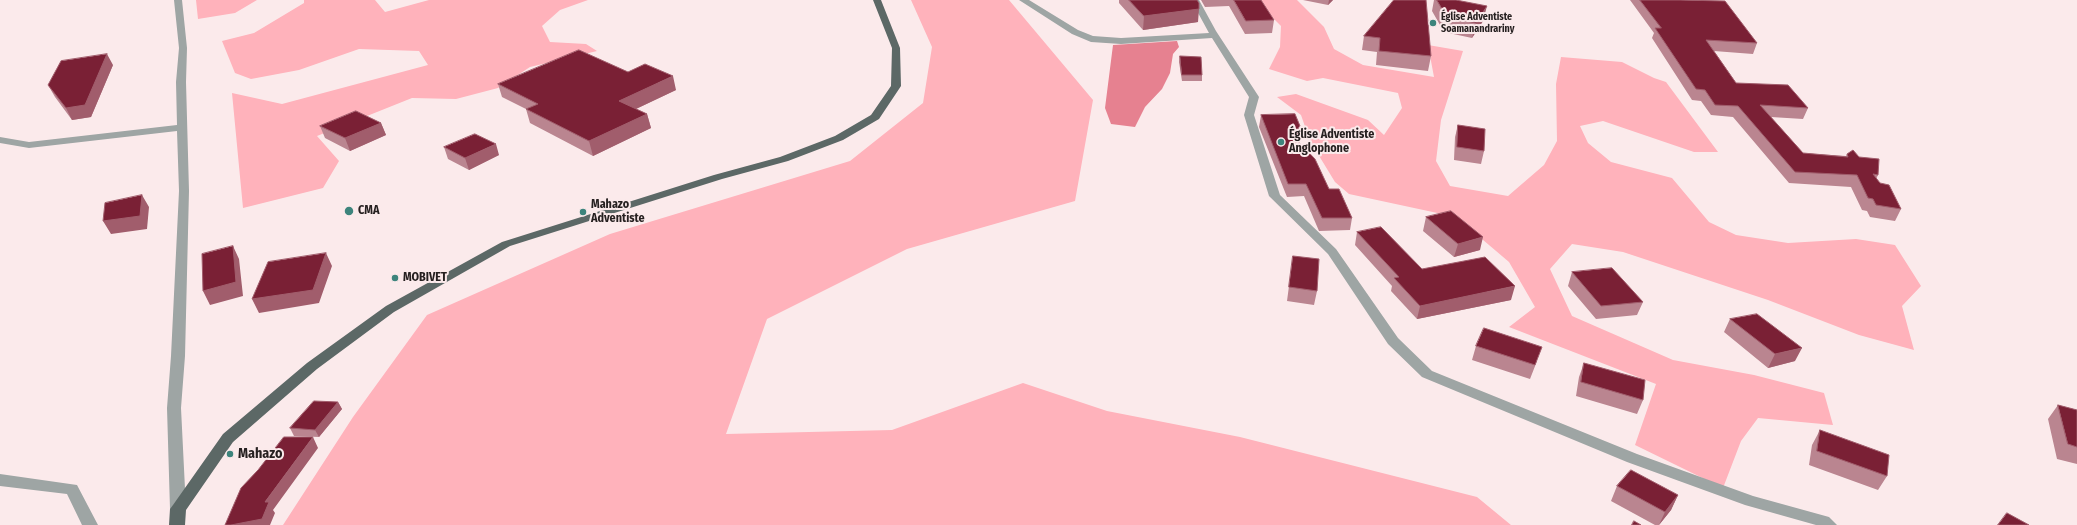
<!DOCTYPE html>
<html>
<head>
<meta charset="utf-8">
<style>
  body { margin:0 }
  canvas { display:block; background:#fbeaeb }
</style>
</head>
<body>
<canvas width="2077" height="525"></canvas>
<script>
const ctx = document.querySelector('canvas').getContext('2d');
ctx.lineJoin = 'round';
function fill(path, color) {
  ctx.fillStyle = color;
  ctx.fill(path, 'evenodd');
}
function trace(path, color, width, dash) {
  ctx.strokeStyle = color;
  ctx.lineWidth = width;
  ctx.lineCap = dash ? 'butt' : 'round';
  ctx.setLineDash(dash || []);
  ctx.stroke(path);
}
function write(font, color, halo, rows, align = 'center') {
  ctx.font = font + ' "Fira Sans Condensed",sans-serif';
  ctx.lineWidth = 4;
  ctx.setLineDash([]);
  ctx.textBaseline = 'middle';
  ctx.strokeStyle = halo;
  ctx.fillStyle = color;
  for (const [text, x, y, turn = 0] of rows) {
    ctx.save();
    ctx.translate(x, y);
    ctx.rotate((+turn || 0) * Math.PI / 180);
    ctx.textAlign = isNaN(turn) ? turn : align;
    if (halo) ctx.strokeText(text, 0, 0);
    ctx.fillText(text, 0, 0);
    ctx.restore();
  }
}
fill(new Path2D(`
  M196 0H257L235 13 198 19Z
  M304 0H375L385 12 429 0H588L560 10 542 26 550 42 586 44 597 51 530 67 498 88 456 99 412 98 317 136 339 161 323 188 243 208 232 93 282 104 428 65 419 51 359 49 299 70 251 79 235 73 222 41 254 33 304 3Z
  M911 0H1009L1093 100 1075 201 907 249 767 319 726 434 892 430 1023 383 1107 411 1240 437 1477 497 1511 525H283L353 417 427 315 610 234 850 161 923 103 932 47Z
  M1255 0H1297L1324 27 1334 49 1363 65 1434 77 1428 45 1463 51 1441 120 1436 161 1450 186 1508 196 1544 165 1557 141 1556 84 1561 57 1622 62 1654 78 1666 82 1718 152H1694L1603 121 1580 126 1588 143 1611 162 1672 178 1709 222 1736 235 1788 243 1856 239 1895 245 1921 286 1902 306 1914 350 1859 335 1768 300 1623 252 1572 244 1550 269 1572 316 1673 360 1754 375 1824 393 1833 425 1758 418 1741 441 1723 488 1635 445 1656 384 1509 327 1535 307 1509 262 1456 217 1349 194 1335 182 1310 141 1301 115 1277 97 1296 94 1368 120 1384 135 1402 108 1398 93 1323 78 1307 81 1269 69 1280 47 1281 26Z`), '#ffb2bb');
fill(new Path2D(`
  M1177 41 1179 47 1173 54 1170 73 1162 89 1145 107 1135 127 1111 124 1105 108 1113 45Z`), '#e68190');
fill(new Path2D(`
  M174 0H182L187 48 186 82 189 191 185 356 181 408 186 509 183 513 178 515 173 513 170 509 167 408 171 356 179 191 177 131 29 148 0 143V137L29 142 177 125 176 82 179 48Z
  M1019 0H1029L1078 30 1093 36 1121 38 1209 33 1191 0H1199L1216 31 1259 97 1254 115 1280 195 1336 249 1398 338 1432 371 1637 454 1753 496 1829 517 1837 525H1816L1745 505 1627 462 1422 377 1388 344 1328 254 1269 196 1244 115 1249 97 1212 38 1121 44 1091 42 1072 34Z
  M0 474 77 485 98 525H82L67 494 0 486Z`), '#9ea5a4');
fill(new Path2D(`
  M873 0H881L900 48 901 86 879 119 843 140 788 161 722 179 510 246 394 312 317 369 233 442 186 510 185 525H169L170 509 173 505 223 434 307 363 386 306 502 242 714 175 780 157 835 136 871 115 891 86 892 48Z`), '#5c6866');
fill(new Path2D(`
  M1119 0H1197L1198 22 1143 30 1119 3Z
  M1201 0H1257L1274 20 1272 33 1245 34 1229 6 1205 7Z
  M1303 0H1333L1328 5Z
  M1394 0 1431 56 1428 71 1376 65 1377 52 1362 50 1364 36Z
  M1434 0H1456L1483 21 1472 38 1444 32 1432 11Z
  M1630 0H1680L1757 43 1753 54 1714 51 1736 83 1808 108 1803 119 1771 117 1803 153 1846 156 1847 154 1859 157 1878 175 1876 179 1901 209 1895 221 1870 217 1867 211 1862 210 1851 187 1789 183 1733 117 1711 115 1701 101 1692 100 1652 38 1654 33Z
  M1180 56 1202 75V81H1182L1179 62Z
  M113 65 91 117 72 120 55 97 48 85Z
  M628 72 676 90 636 109 647 114 651 128 593 156 530 123 526 109 502 97 498 84Z
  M1261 115 1298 138 1297 140 1329 189 1352 218 1350 230 1319 231 1304 196 1287 197 1259 127Z
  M381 123 386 135 350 151 325 138 320 126Z
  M1458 125 1484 151 1481 164 1454 160 1455 137Z
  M444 147 499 155 469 170 448 159Z
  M1426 217 1480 250 1454 257 1423 231Z
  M1357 232 1422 269 1511 300 1417 319 1391 291 1392 286 1355 245Z
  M1293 256 1317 291 1314 305 1287 301Z
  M1572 272 1643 302 1637 315 1596 319 1568 286Z
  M1730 319 1795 361 1768 368 1724 332Z
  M1476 346 1537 361 1530 379 1472 360Z
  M1584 363 1643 400 1637 414 1576 396 1579 377Z
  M338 402 342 409 319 437 294 436 290 428Z
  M2058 405 2077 410V464L2057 459 2048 419Z
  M1820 430 1887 476 1878 490 1809 465 1812 445Z
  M1617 486 1678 495 1671 510 1659 525H1655L1611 501Z`), '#ba8590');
fill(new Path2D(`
  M1329 0H1333L1328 5Z
  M1487 6 1483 21 1472 38 1476 23Z
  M1199 9 1198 22 1143 30 1144 16Z
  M107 54 113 65 91 117 72 120 66 108Z
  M673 76 676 90 623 115 619 101Z
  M647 114 651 128 593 156 589 141Z
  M381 123 386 135 350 151 345 138Z
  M1300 126 1298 138 1290 147 1292 135Z
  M496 144 499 155 469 170 465 158Z
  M142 195 149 207 147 229 111 234 103 221Z
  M1483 237 1480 250 1454 257 1458 244Z
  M233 246 239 259 243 296 210 305 203 291Z
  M326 253 332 266 319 303 259 313 252 299Z
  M1515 286 1511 300 1417 319 1420 306Z
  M1802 348 1795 361 1768 368 1775 354Z
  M338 402 342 409 319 437 315 430Z
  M313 437 318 448 273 510 275 513 270 525H231L265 502Z
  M1678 495 1671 510 1659 525 1665 512Z`), '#a15d6c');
const building = new Path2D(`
  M1129 0H1197L1199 3V9L1144 16Z
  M1234 0H1261L1274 20 1246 21Z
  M1394 0H1426L1431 56 1379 51 1380 38 1364 36Z
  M1437 0H1456L1487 6 1476 23 1447 17Z
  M1640 0H1680L1725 1 1757 43 1706 40 1736 83 1788 85 1808 108 1760 105 1803 153 1848 157 1847 154 1853 150 1859 157 1879 159 1878 175 1873 174 1880 183 1889 185 1901 209 1876 205 1873 199 1868 198 1857 175 1795 172 1738 106 1715 105 1705 90 1696 89 1655 28H1661Z
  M579 50 628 72 645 64 673 76 619 101 647 114 589 141 526 109 538 104 498 84Z
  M107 54 85 105 66 108 48 85 61 61Z
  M1180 56 1201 57 1202 75H1182Z
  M356 111 381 123 345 138 320 126Z
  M1295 114 1300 126 1292 135 1315 159 1329 189H1339L1352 218H1322L1306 184H1288L1261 115Z
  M1458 125 1485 129 1484 151 1457 147Z
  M475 134 496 144 465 158 444 147Z
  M142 195 140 216 103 221 105 203Z
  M1451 211 1483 237 1458 244 1426 217Z
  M1381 227 1422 269 1485 257 1515 286 1420 306 1394 278 1399 277 1357 232Z
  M233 246 236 282 203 291 202 254Z
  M326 253 313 290 252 299 268 262Z
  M1293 256 1319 259 1317 291 1289 287Z
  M1612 268 1643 302 1601 306 1572 272Z
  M1757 314 1802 348 1775 354 1730 319Z
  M1484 328 1542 347 1535 365 1476 346Z
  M1584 363 1645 380 1643 400 1581 382Z
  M314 401 338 402 315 430 290 428Z
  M2058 405 2077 410V447L2068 444Z
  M1820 430 1889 455 1887 476 1817 451Z
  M284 437H313L265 502H269L262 519 231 525H225L241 488 258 470Z
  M1631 470 1678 495 1665 512 1617 486Z
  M2007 513 2029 525H1998Z
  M1634 521 1641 525H1632Z`);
fill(building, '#7a2035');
trace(building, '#a15d6c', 1);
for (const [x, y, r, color] of [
  [1433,23,4,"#3d847c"],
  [1281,142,4,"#3d847c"],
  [349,211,5,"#3d847c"],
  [583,212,4,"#3d847c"],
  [395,278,4,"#3d847c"],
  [230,454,4,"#3d847c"]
]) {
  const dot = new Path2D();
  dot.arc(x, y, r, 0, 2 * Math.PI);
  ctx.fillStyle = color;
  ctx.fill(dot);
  trace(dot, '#fbeaeb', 1.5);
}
write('bold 10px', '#262020', '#fbeaeb', [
  ["Église Adventiste",1441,17],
  ["Soamanandrariny",1441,29]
], 'left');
write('bold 12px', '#262020', '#fbeaeb', [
  ["Église Adventiste",1289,135],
  ["Anglophone",1289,149],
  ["Mahazo",591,205],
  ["Adventiste",591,219],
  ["CMA",358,211],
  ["MOBIVET",403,278]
], 'left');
write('bold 14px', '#262020', '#fbeaeb', [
  ["Mahazo",238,454]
], 'left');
</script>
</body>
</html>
